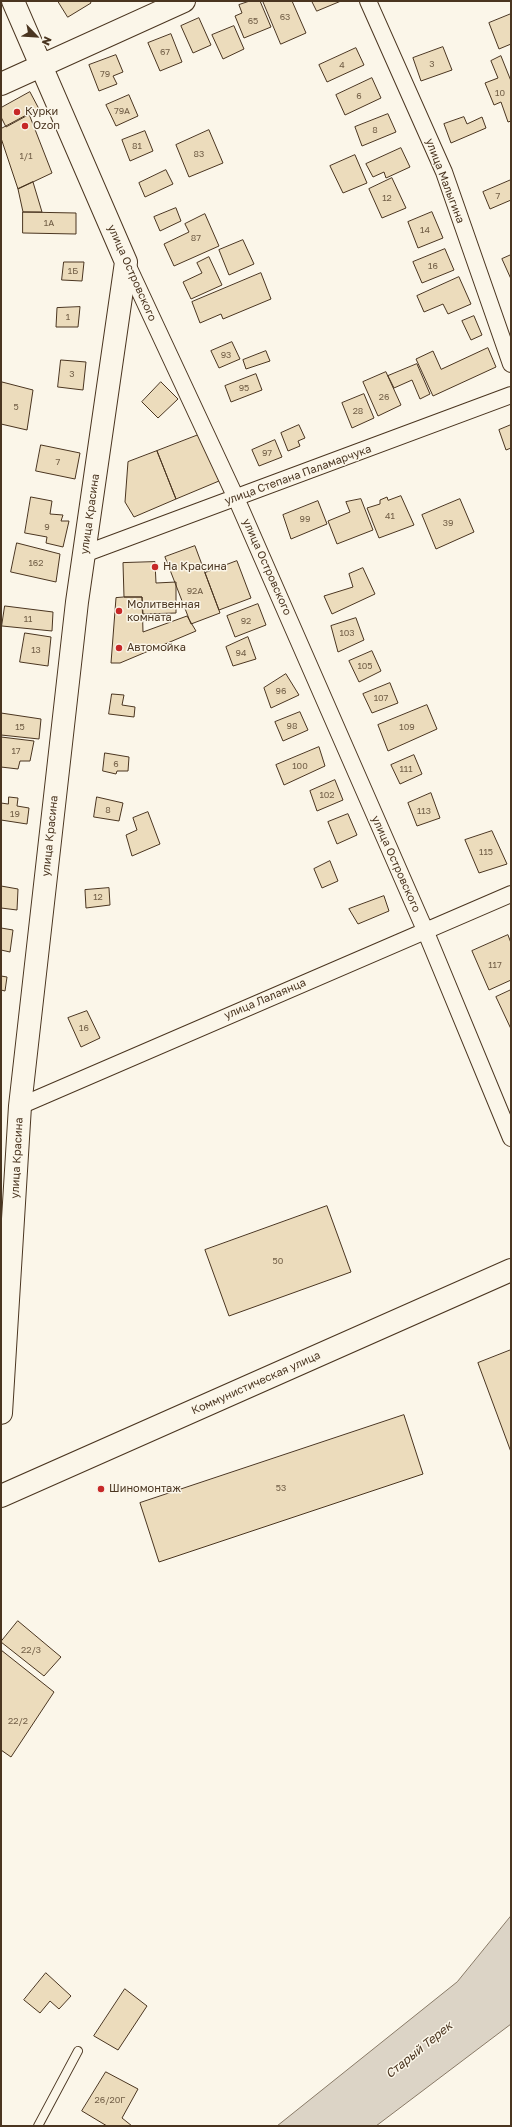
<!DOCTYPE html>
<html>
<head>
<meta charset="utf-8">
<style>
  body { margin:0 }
  #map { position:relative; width:512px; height:2127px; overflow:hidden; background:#fbf6e9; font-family:"Golos Text",sans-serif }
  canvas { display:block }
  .frame { position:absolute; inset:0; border:2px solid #4a3520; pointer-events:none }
  .north { position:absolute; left:16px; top:16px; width:40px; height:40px; -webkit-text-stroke:3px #fbf6e9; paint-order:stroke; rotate:115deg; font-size:11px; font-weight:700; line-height:16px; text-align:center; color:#4a3520 }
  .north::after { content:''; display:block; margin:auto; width:14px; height:18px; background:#4a3520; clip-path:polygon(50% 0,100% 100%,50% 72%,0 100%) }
</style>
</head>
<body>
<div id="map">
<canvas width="512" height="2127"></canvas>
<div class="frame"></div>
<div class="north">N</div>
</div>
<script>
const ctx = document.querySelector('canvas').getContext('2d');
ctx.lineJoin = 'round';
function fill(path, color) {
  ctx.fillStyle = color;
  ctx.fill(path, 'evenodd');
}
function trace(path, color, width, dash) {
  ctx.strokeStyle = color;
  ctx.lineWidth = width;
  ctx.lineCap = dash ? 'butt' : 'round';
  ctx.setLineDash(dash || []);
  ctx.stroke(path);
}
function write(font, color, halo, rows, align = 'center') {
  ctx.font = font + ' "Golos Text",sans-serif';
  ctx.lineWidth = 3;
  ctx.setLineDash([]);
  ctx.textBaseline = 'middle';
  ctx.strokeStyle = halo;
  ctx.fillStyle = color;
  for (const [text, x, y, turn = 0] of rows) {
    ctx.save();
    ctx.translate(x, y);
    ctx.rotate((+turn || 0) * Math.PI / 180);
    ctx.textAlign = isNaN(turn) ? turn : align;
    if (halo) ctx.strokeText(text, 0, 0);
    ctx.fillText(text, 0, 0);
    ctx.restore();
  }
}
const water = new Path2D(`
  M511 1916V2024L376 2126H277L457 1982Z`);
fill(water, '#dcd4c6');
trace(water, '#887966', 1);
const building = new Path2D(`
  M58 1H90L91 3 68 17Z
  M250 1H260L271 27 244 38 235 16 242 13 239 5Z
  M263 1H292L306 33 281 44Z
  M312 1H341L317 11Z
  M511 14V44L499 49 489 23Z
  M199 18 211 45 193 53 181 26Z
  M234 26 244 49 223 59 212 35Z
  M171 34 182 62 160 71 148 43Z
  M443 47 452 70 421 81 413 58Z
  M356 48 364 65 327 82 319 65Z
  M116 55 123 72 113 76 117 84 99 91 89 65Z
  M501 56 511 81V121L508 122 501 102 494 105 485 83 498 78 491 61Z
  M372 78 381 98 345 115 336 95Z
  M30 92 39 109 6 127 1 117V108Z
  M129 95 138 116 116 126 106 105Z
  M29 114 52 173 18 189 1 138V129Z
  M388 114 396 132 362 146 355 127Z
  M464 117 467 124 482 117 486 128 451 143 444 124Z
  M209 130 223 163 189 177 176 145Z
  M145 131 153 151 130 161 122 140Z
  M401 148 410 167 386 178 384 172 373 177 366 164Z
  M355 155 367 183 343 193 330 166Z
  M166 170 173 184 145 197 139 183Z
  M392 178 406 208 382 218 369 189Z
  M511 180V200L490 209 483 192Z
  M33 182 42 212H23L18 189Z
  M176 208 181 221 160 231 154 217Z
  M23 212 76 213V234L23 233Z
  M432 212 443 238 418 248 408 222Z
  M205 214 219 246 174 266 164 244 189 232 185 224Z
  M243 240 254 264 229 275 219 250Z
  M445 249 454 270 422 283 413 262Z
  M511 255V279L502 259Z
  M209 257 222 285 191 299 183 282 202 273 197 263Z
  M64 262H84L82 281 62 280Z
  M261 273 271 299 223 319 221 314 200 323 192 302Z
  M459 277 471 304 448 314 443 304 424 312 417 296Z
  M80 307 78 327H56L57 308Z
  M474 316 482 335 471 340 462 321Z
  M232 342 240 359 219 368 211 351Z
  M488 348 496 367 433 396 416 359 433 351 441 369Z
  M266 351 270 361 246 369 243 360Z
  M61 360 86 362 83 390 58 387Z
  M417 364 430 394 420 399 412 380 394 388 388 376Z
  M386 372 401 405 378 416 363 382Z
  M256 374 262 390 231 402 225 386Z
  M2 382 33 390 27 430 1 424Z
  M161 382 178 399 158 418 142 402Z
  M364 394 374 418 352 428 342 403Z
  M299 425 305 438 298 441 300 446 288 451 281 433Z
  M511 425V448L506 450 499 430Z
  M201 434 219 481 176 499 157 451Z
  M275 440 282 457 259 466 252 450Z
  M41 445 80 453 75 479 36 471Z
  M157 451 176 499 134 517 125 502 128 462Z
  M401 496 414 525 379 538 367 508 380 504V500L387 497 388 500Z
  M31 497 52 501 50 514 63 515 61 521H69L63 547 46 543 47 537 25 533Z
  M361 499 373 530 337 544 328 521 350 512 346 502Z
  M460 499 474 532 436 549 422 515Z
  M318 501 327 524 291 539 283 515Z
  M17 543 60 554 56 582 11 572Z
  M195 546 220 613 191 624 165 557Z
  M237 561 251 598 219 610 205 573Z
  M155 562 156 583 176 582V613L143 614 142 597H124L123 563Z
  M363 568 375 594 332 614 324 596 353 587 349 574Z
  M124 597H142L143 632 187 616 196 631 120 663H111L116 598Z
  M258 604 266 625 235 637 227 616Z
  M5 606 53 612 52 631 2 626Z
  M356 618 364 640 338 652 331 626Z
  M25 633 51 637 48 666 20 662Z
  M248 637 256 659 233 666 226 647Z
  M372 651 381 671 359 682 349 661Z
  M286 674 299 695 271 708 264 688Z
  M390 683 398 703 372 713 363 694Z
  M112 694 124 695 122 705 135 707 134 717 109 714Z
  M427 705 437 729 388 751 378 725Z
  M300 712 308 730 283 741 275 722Z
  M1 713 41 719 39 739 1 735Z
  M1 737 34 741 30 761H20L18 769 1 767Z
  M319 747 325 766 284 785 276 765Z
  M105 753 129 757 128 771H117L116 774 103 771Z
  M414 755 422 774 400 784 391 765Z
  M335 780 343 800 317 811 310 791Z
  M431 793 440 818 417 826 408 803Z
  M9 797 18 798 17 806 29 808 27 824 1 820V803L8 804Z
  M97 797 123 803 119 821 94 817Z
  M148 812 160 844 132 856 126 835 137 830 133 818Z
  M348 814 357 835 337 844 328 822Z
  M492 831 507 864 479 873 465 840Z
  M330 861 338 881 322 888 314 869Z
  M1 886 18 889 17 910 1 908Z
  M109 888 110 905 86 908 85 890Z
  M384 896 389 911 358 924 349 909Z
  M1 928 13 930 10 952 1 950Z
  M508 935 511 943V980L489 990 472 951Z
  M1 976 7 977 5 991 1 990Z
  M511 990V1029L496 997Z
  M87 1011 100 1038 81 1047 68 1018Z
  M327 1206 351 1272 229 1316 205 1250Z
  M511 1350V1452L478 1363Z
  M404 1415 423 1474 159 1562 140 1503Z
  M18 1621 61 1657 44 1676 1 1642Z
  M1 1650 54 1692 11 1757 1 1750Z
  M46 1973 71 1996 59 2009 50 2001 40 2013 24 2000Z
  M125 1989 147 2006 118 2050 94 2036Z
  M106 2072 138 2089 122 2118 132 2126H107L82 2111Z`);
fill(building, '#ecdcbc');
trace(building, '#4a3520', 1);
const lane = new Path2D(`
  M38 2126 78 2051`);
const street = new Path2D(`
  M368 1 444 172 511 364
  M126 262 236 498 425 930 511 1138
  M84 554 511 395
  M20 1106 511 894`);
const secondary = new Path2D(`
  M1 84 184 1
  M1 1413 20 1106 77 602 126 262 13 1
  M1 1496 511 1270`);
trace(lane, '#4a3520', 10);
trace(street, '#4a3520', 18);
trace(secondary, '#4a3520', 24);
trace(lane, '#fbf6e9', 8);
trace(street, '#fbf6e9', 16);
trace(secondary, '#fbf6e9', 22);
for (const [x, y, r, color] of [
  [17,112,4,"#c62828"],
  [25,126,4,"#c62828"],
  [155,567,4,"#c62828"],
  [119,611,4,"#c62828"],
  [119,648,4,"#c62828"],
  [101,1489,4,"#c62828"]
]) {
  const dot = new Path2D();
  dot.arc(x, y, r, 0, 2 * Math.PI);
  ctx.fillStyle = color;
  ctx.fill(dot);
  trace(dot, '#fbf6e9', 1.5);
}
write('9px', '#725f47', null, [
  ["63",285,17],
  ["65",253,21],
  ["67",165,52],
  ["3",432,64],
  ["4",342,65],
  ["79",105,74],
  ["10",500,93],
  ["6",359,96],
  ["79А",122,111],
  ["8",375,130],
  ["81",137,146],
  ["83",199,154],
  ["1/1",26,156],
  ["7",498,196],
  ["12",387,198],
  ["1А",49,223],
  ["14",425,230],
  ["87",196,238],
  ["16",433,266],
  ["1Б",73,271],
  ["1",68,317],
  ["93",226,355],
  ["3",72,374],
  ["95",244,388],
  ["26",384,397],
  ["5",16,407],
  ["28",358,411],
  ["97",267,453],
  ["7",58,462],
  ["41",390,516],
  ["99",305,519],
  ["39",448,523],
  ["9",47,527],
  ["162",36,563],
  ["92А",195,591],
  ["11",28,619],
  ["92",246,621],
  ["103",347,633],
  ["13",36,650],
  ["94",241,653],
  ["105",365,666],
  ["96",281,691],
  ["107",381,698],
  ["98",292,726],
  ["15",20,727],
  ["109",407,727],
  ["17",16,751],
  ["6",116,764],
  ["100",300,766],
  ["111",406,769],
  ["102",327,795],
  ["8",108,810],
  ["113",424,811],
  ["19",15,814],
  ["115",486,852],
  ["12",98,897],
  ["117",495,965],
  ["16",84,1028],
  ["50",278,1261],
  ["53",281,1488],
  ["22/3",31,1650],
  ["22/2",18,1721],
  ["26/20Г",110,2100]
]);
write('11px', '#4a3520', '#fbf6e9', [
  ["Курки",25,112],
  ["Ozon",33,126],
  ["На Красина",163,567],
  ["Молитвенная",127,605],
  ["комната",127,618],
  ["Автомойка",127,648],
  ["Шиномонтаж",109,1489]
], 'left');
write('11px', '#4a3520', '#fbf6e9', [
  ["улица Малыгина",445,181,69],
  ["улица Островского",132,273,66],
  ["улица Степана Паламарчука",298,475,-20],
  ["улица Красина",90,514,-82],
  ["улица Островского",267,567,66],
  ["улица Красина",50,836,-84],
  ["улица Островского",396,864,66],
  ["улица Лалаянца",265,999,-23],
  ["улица Красина",17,1158,-87],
  ["Коммунистическая улица",256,1383,-24]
]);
write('italic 12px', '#4a3520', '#fbf6e9', [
  ["Старый Терек",419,2050,-39]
]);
</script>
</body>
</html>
